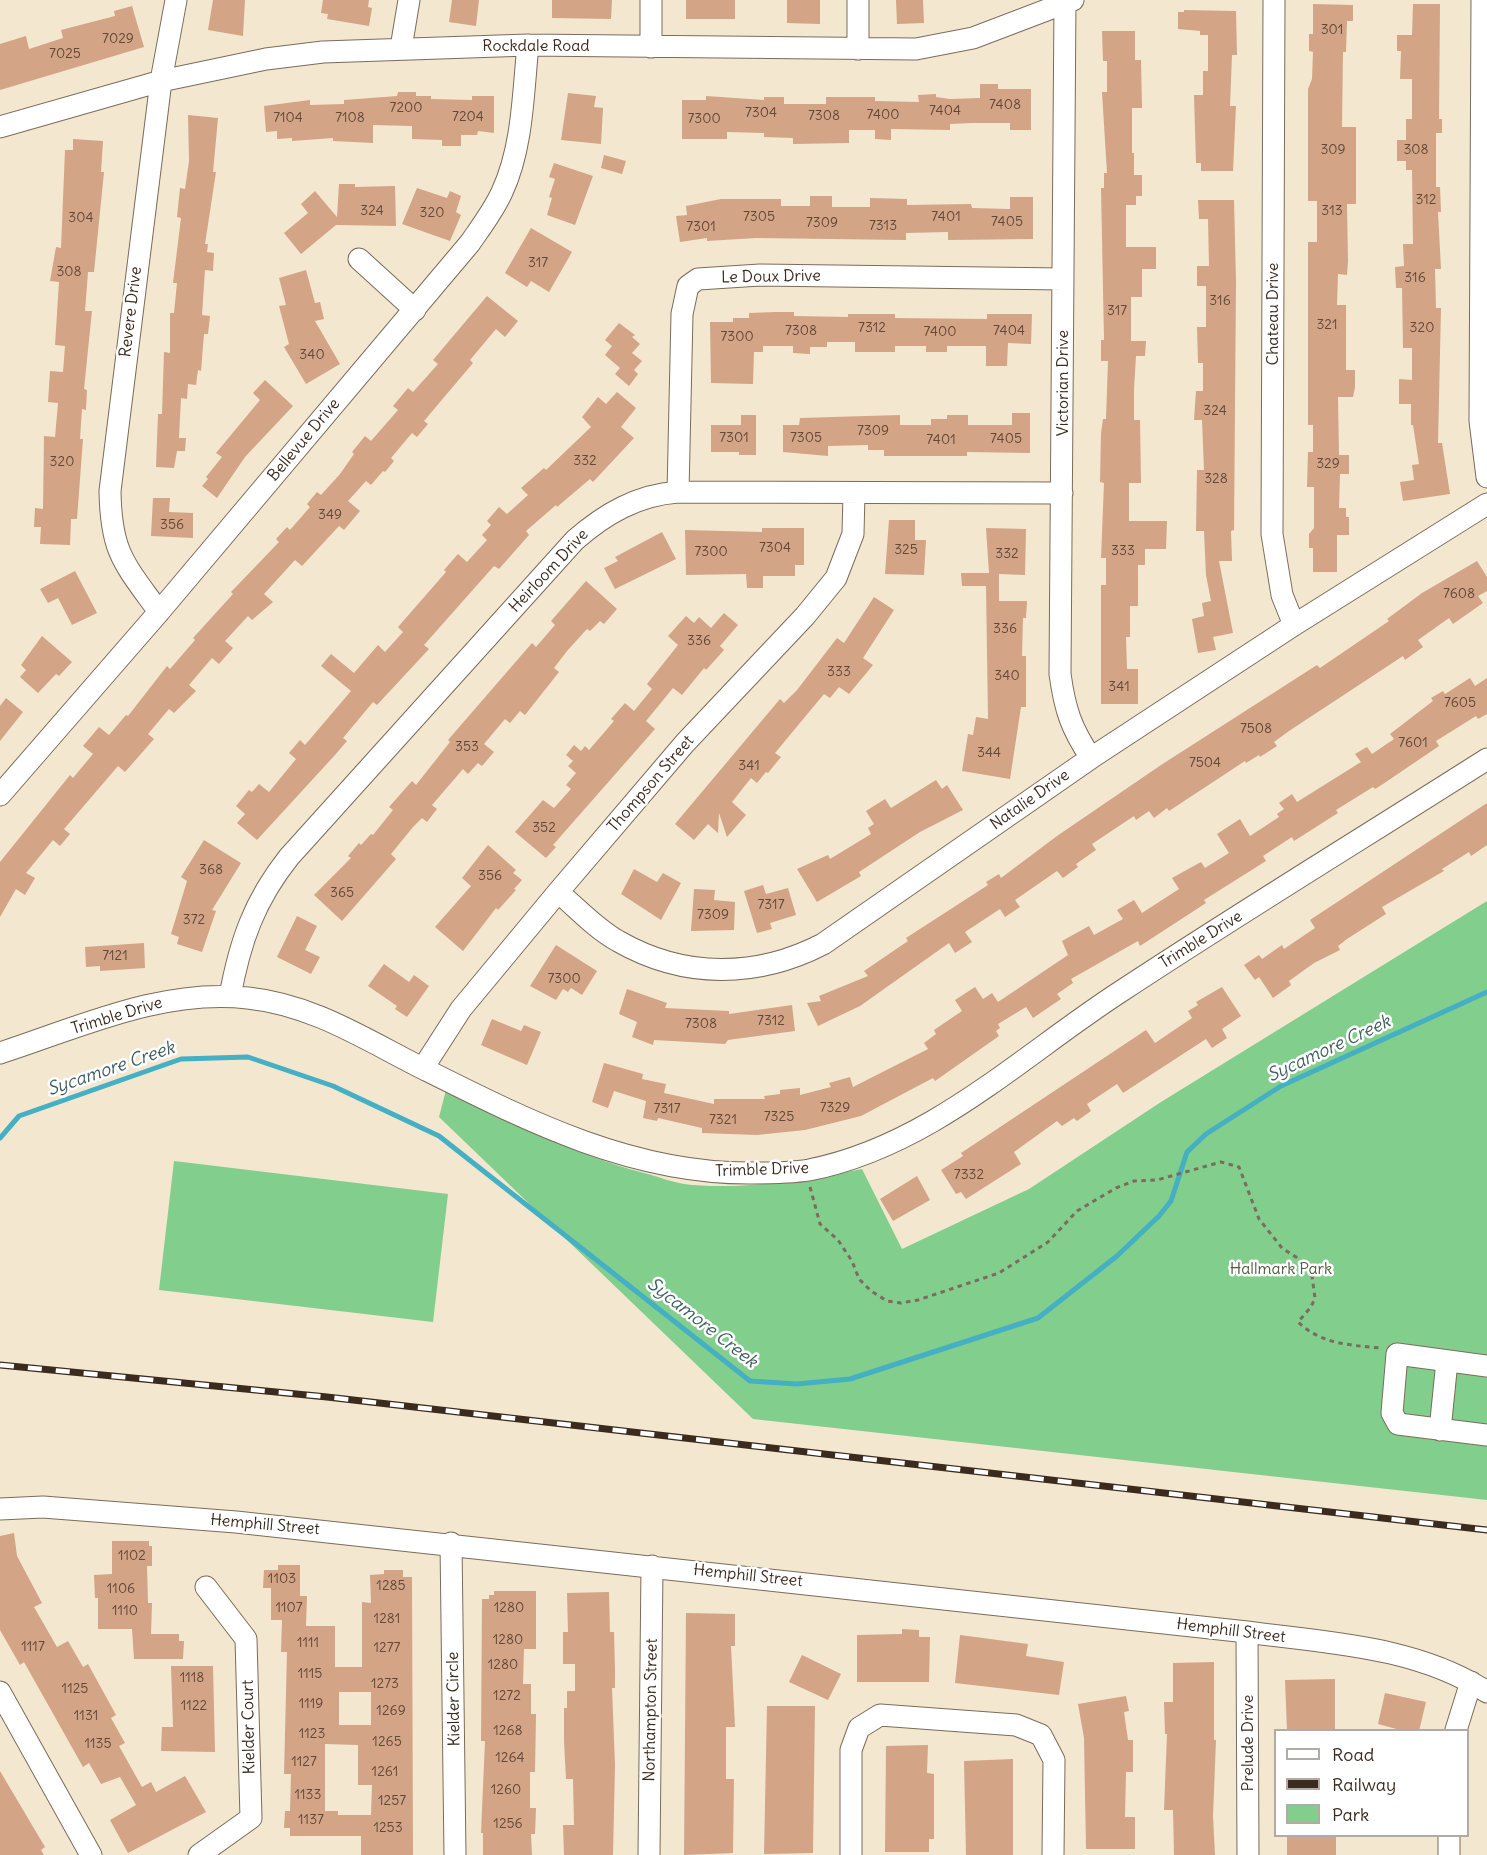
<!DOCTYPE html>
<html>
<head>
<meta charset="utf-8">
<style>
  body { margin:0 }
  #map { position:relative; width:1487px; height:1855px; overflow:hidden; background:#f3e7cf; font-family:Delius,sans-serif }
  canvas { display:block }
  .legend { position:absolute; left:1274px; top:1729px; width:195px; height:108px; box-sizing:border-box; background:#fff; border:2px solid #b1aaa5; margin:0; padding:8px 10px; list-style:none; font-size:18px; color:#3b2a1e }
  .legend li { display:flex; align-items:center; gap:12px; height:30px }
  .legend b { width:30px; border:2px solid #b1aaa5 }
</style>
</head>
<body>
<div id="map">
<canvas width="1487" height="1855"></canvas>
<ul class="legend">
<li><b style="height:8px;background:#fff"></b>Road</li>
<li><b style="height:8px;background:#3b2a1e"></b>Railway</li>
<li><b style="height:16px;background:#82ce8c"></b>Park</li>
</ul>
</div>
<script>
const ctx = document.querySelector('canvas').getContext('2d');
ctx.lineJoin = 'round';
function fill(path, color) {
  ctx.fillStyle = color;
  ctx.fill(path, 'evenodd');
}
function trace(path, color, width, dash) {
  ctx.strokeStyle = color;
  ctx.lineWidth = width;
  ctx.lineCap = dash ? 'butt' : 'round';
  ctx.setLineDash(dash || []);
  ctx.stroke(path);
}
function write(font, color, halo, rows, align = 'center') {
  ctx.font = font + ' Delius,sans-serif';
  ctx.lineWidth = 5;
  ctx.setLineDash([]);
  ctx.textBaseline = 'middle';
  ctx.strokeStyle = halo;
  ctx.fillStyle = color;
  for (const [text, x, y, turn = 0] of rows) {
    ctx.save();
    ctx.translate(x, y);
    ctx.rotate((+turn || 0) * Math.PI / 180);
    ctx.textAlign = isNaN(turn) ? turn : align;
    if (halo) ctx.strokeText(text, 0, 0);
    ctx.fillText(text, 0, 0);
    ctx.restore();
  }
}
fill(new Path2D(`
  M1487 901V1500L753 1419 439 1117 446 1090C511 1121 574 1155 644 1173 657 1176 671 1182 684 1184 737 1191 810 1179 862 1169L902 1249 1029 1189 1161 1102Z
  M174 1161 448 1194 433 1322 159 1290Z`), '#82ce8c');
trace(new Path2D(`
  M0 1138 19 1116 181 1059 248 1057 333 1086 439 1136 750 1381 797 1384 850 1379 1038 1318 1117 1256 1159 1216 1171 1201 1187 1152 1206 1134 1281 1086 1487 992`), '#45afc3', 5);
fill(new Path2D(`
  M213 0H245L243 36 208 30Z
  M323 0H369L368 7 372 8 369 26 327 19 328 14 321 13Z
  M452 0H479L476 26 449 22Z
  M552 0H612L611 19 552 18Z
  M686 0H735V19H686Z
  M787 0H820V24L787 23Z
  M896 0H923L924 23 897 24Z
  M1313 4 1353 5V21H1347L1346 52H1343L1342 127H1356V204H1347L1348 261 1347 275 1338 274 1337 305H1346V370H1355V387L1353 397H1338L1339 455H1349V474H1340L1339 508H1346V517H1349V535H1337V572H1313V548H1309V534L1314 528V487H1307L1308 452H1313V425H1308V242H1317V201H1308V89L1312 79 1313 52 1309 51V34H1313Z
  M1413 4H1440L1439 119H1442V133H1436V187H1440L1441 212H1438L1441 269H1435L1436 308H1441L1438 443H1442L1450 494 1403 501 1400 482 1414 480 1412 465 1419 464 1413 425H1411V404H1399V379L1412 380V348H1403L1402 288H1396L1395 267 1404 266 1403 244H1413L1412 170H1406V161H1397V140H1406V119H1412V79H1400L1401 51H1397V35H1412Z
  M132 6 144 47 0 90V44L26 36 29 49 63 38 61 30 115 16 114 11Z
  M1184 10 1236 11 1237 55H1232L1230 106H1236L1233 171H1201V163H1196L1194 95H1203V71H1208V35H1200V31L1178 29V12H1184Z
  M1102 31H1135V60H1141L1142 108H1132V153H1134V175H1142V196H1136V205H1126V247H1156V269H1142V297H1131V341H1146L1145 356H1136L1134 389V420H1140L1141 483H1129V521H1167L1166 549H1145V565H1138V606H1130V637H1126L1127 669H1138V704H1101V585H1106V558H1101L1104 483 1100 482 1101 433 1103 419H1106L1108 361H1101V340H1104L1101 188H1104V173H1107L1102 92H1107V61H1103Z
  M980 84H998V89H1031V130H1010V123H972L950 124V130L891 129V140L875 139V130H849V143L793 144V138L764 137V133L727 132V139H682V100H706V96L764 100V97H784V104H826V97H875V101L919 102 918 95 936 94V97L950 99 980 98Z
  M398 92H416V96H431V99L472 100V96H494V133L478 131 477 135H461V146H442V140L412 139V126L373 125V143L333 141V138L292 141V138L277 139V131L266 132 264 106 310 100V105L344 104V100L397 96Z
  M568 93 596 96 594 107 603 108 601 144 561 140Z
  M188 115 218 118 213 172H216L205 244H208L207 252 214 253 213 271 205 270 202 315 210 316 208 334H204L201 371 198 370 196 385 188 384 187 399 181 398 179 438H186L185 451H177L174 468 156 467 158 414H162L164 352 170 353V313H174L177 283H173L181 218 177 217 180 188 185 189 189 161Z
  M73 139 103 141 101 172H104L94 272H88L85 311H92L84 389 87 390 86 410 82 409 80 439H83L77 519H71L70 545 40 544 41 527H34L35 508 43 509 44 436 55 437 58 403 48 402 50 371 63 372 65 346 55 345 59 282 50 281 56 247 61 248 65 150H73Z
  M604 155 626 161 622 174 601 168Z
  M554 163 593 176 575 225 547 215 552 198 549 197 555 179 549 177Z
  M339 184H355V187L395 186 396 226 336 225 301 254 284 233 308 213 301 204 315 191 337 217Z
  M417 188 447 198 450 191 461 196 456 212 461 215 450 241 402 224Z
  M810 196H832V207H870V198L907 199V205L971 204 972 208 1010 209V197H1033V239L948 240V232L906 233V240L756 238 707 241V238L680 242 676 216 687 215 686 206 721 199H781V206H810Z
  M1198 200H1234L1236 281 1234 530 1231 531 1232 561H1219L1233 633 1213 637 1216 650 1198 653 1192 619 1204 616 1202 603 1211 601 1206 575 1204 531H1196L1197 470H1204L1202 420H1194L1196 391H1203V363H1198L1197 327H1206V286H1197V266H1209L1208 219H1199Z
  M531 228 572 252 549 292 531 281 527 287 505 273Z
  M306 270 315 303 320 302 324 319 315 321 340 364 306 384 284 347 289 344 279 306 286 305 279 278Z
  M487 296 518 321 505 337 496 329 470 360 473 363 424 421 428 424 417 437 412 433 391 458 394 461 385 472 383 471 371 485 366 481 348 501 360 511 344 530 339 526 302 566 295 560 264 594 273 602 252 620 248 616 225 641 233 648 219 664 212 658 189 685 196 691 174 713 169 709 148 734 154 739 125 772 118 766 64 829 70 834 60 846 53 840 26 873 35 878 25 895 16 889 0 917V862L70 775 73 778 93 754 83 746 99 727 109 735 126 715 128 716 167 666 170 669 195 640 193 638 233 594 231 592 279 542 276 539 287 527 290 530 310 507 307 504 317 492 321 495 340 474 354 454 352 452 365 436 371 441 398 410 393 406 408 388 413 392 438 364 433 360Z
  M776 312H794V316L848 317V314H895V318L987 319V314H1032L1031 344 1008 343 1007 366H986V346H947V352H926V346H895V352H855V342H827V347H810V354L793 353V346H763V352H754L753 384 711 383 710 322H733V318H749V313Z
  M619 323 635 335 632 337 640 344 632 353 642 361 634 370 638 374 629 386 615 374 620 368 605 355 612 346 605 340Z
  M265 380 293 406 245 457 217 498 202 486 208 479 206 477 222 457 216 453 260 400 253 393Z
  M617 392 636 408 621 427 634 438 593 482 590 479 557 507 556 505 526 531 529 535 499 569 494 566 455 610 424 645 429 649 377 705 373 702 343 738 347 741 335 755 257 840 237 823 245 814 236 806 249 790 252 792 259 784 269 792 296 759 289 753 300 740 305 745 351 691 321 666 331 654 354 673 378 645 385 652 403 632 398 627 446 572 444 570 458 554 467 562 487 540 482 535 491 525 487 521 499 507 507 514 528 495 521 488 544 468 546 470 591 427 582 417 598 397 606 404Z
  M1012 413H1030V453L967 452V456H884V450H868V445L828 446V456L783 452V425H799L800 418 900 415V425H931V419H947V415H968V425H1012Z
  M741 415H756V455H739V452H711V425H741Z
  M153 498H170L169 512 193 513V538L151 536Z
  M889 520H915V540H926L924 575 885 574Z
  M762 528H804V565H795V576H763V588H747L746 574 686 575 685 530 762 532Z
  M986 528 1026 529 1025 575 999 574V601H1027L1026 618H1023L1022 656H1026V707H1021L1010 779 962 771 968 734 973 735 976 717 988 719 986 586H962L961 573H989Z
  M662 532 676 559 615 589 604 568 618 561 615 557Z
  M1477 561 1487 577V591L1478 596 1483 603 1453 624 1449 618 1418 640 1423 647 1405 660 1403 656 1289 731 1274 742 1277 746 1260 757 1259 755 1246 763 1245 761 1169 811 1167 808 1154 818 1149 811 1136 820 1134 816 1092 844 1096 850 1076 864 1078 867 1063 878 1057 871 1015 900 1020 907 1005 917 1000 909 965 932 972 942 955 953 949 943 860 1006 818 1026 807 1003 821 1001 819 996 868 976 864 971 908 941 906 938 988 885 986 882 999 874 1001 878 1057 836 1161 765 1317 665 1320 668 1389 621 1387 619 1422 593Z
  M75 571 97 613 72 625 58 598 48 603 40 589Z
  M586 581 617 609 604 624 600 621 590 631 587 629 567 651 554 668 559 672 525 715 520 711 510 723 505 719 484 744 494 752 482 766 478 763 468 774 463 769 432 805 437 809 427 822 422 818 413 827 391 854 396 859 342 921 314 895 351 858 348 856 359 843 361 845 371 834 373 835 393 810 389 807 412 781 416 785 450 742 448 740 532 643 536 647 555 625 551 621Z
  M874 597 894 610 863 658 873 665 849 694 839 687 830 698 824 694 775 753 781 757 768 773 766 772 757 783 751 778 732 802 746 815 727 837 719 813 718 833 708 824 694 840 675 824 780 699 784 703 797 690 837 638 844 643Z
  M724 613 738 625 720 646 724 650 706 670 704 668 682 695 673 688 646 721 655 729 553 845 556 847 546 858 515 832 543 800 554 808 571 789 566 785 576 773 568 766 573 761 566 755 574 745 581 751 585 746 589 750 614 721 611 719 625 703 634 711 652 689 647 684 678 645 668 636 686 616 694 623 699 617 711 628Z
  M42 636 72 662 59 676 56 674 38 693 20 677 26 670 21 665Z
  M1470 678 1475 686 1487 678V714L1478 719 1476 716 1436 741 1439 746 1383 784 1375 789 1373 787 1336 810 1338 813 1294 841 1292 837 1263 856 1266 861 1204 900 1206 903 1140 946 1138 941 1071 979 1073 983 1057 994 1061 999 1033 1018 1026 1007 998 1024 1000 1028 996 1031 999 1036 935 1081 933 1078 861 1116 805 1130 757 1135 702 1133V1128L658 1118 657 1121 643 1118 646 1101 614 1091 608 1108 592 1102 604 1063 643 1074 642 1079 666 1084 664 1093 714 1104V1099H765L764 1096 780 1094V1090L800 1088V1095L831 1087 829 1083 850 1077 853 1087 928 1049 924 1043 936 1034 934 1030 962 1011 955 1000 975 987 983 999 992 993 998 1002 1068 955 1062 941 1089 926 1094 935 1123 919 1117 910 1134 900 1142 913 1179 889 1172 878 1201 862 1205 868 1229 853 1217 834 1240 819 1250 836 1279 817 1277 814 1284 809 1279 803 1292 794 1297 802 1361 762 1355 754 1367 747 1372 754 1394 739 1390 734 1433 701 1431 698 1443 691 1445 694Z
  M6 698 23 712 0 741V706Z
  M936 780 942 789 947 785 963 810 920 832 859 872 861 876 817 902 797 869 828 855 830 859 871 834 868 828 874 824 866 811 885 799 891 808Z
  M1487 803V845L1471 856 1469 852 1442 869 1444 871 1382 907 1386 914 1347 939 1338 946 1340 950 1314 963 1289 981 1291 985 1273 998 1259 977 1255 980 1244 965 1259 955 1262 959 1282 945 1284 949 1315 928 1310 920Z
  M204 840 241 863 212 910 216 911 202 952 177 944 179 937 171 934 187 881 181 877Z
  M488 845 516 870 513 873 522 880 514 889 516 890 498 910 496 908 463 951 435 927 471 886 462 878Z
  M634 869 657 882 663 873 681 883 661 920 621 894Z
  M763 885 766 894 788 888 796 915 770 923 772 929 757 933 744 891Z
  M694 889 715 890 714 900 735 902 734 930 691 931Z
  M297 916 317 926 305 950 320 957 311 974 277 957Z
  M144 943 145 968 100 971V966L86 967 85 947Z
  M556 945 597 971 582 995 571 988 568 992 563 989 556 1000 530 986Z
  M384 964 409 982 414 975 429 986 407 1017 395 1009 397 1006 368 986Z
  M1222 987 1241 1016 1222 1029 1227 1038 1212 1048 1206 1039 1123 1093 1117 1084 1087 1104 1091 1111 1077 1121 1074 1118 1062 1126 1057 1121 1014 1152 1021 1164 966 1199 961 1192 956 1194 941 1170 963 1156 961 1153 1146 1030 1155 1043 1192 1018 1188 1011 1198 1005 1196 1002Z
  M627 989 667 1003 665 1008 729 1011V1014L792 1005 795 1031 728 1040 725 1044 654 1040 653 1045 632 1037 637 1022 619 1014Z
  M492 1019 521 1031 524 1025 541 1032 527 1065 481 1045Z
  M917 1176 930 1200 893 1221 880 1199Z
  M14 1533 17 1556 42 1603 34 1607 57 1647 68 1641 83 1667 88 1664 116 1715 111 1718 125 1743 119 1746 142 1787 151 1782 156 1792 185 1776 206 1812 128 1853 110 1820 136 1805 120 1777 101 1784 89 1763 83 1767 24 1662 20 1665 0 1630V1536Z
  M112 1541H149V1546H152V1566H147L148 1603H152L151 1634H179V1641H184L183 1659H134L132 1629H98V1598H95L94 1575 112 1574Z
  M278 1565H300V1596H307L306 1626H335V1667H362V1602L371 1603 370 1575 384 1574V1570H403V1577H412L413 1855H361V1836H290V1828H284L285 1811H290L291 1774H284L287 1652H281L282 1620H271V1588H263L264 1570H278ZM339 1692H371V1725H339ZM325 1744 358 1745V1785H372L371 1815H338V1811H325Z
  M494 1591H536V1649H524L523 1684H531V1714H536L535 1772H530V1808H536L535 1834H531L532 1855H483V1833H481L485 1741H481L482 1599H489V1595H494Z
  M609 1592 610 1632H614L615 1670V1688H612L615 1765 613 1855H564L563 1825H574L573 1779H566L564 1741V1708H567V1691H575V1664H563V1632H568L567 1593Z
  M686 1613 735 1614V1646H731L735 1727H726V1779H734L733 1853 684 1855Z
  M902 1629 919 1630V1637H930L929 1682H857V1635L902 1634Z
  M960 1635 1028 1644 1026 1656 1064 1662 1059 1695 955 1683Z
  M802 1655 841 1674 828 1700 789 1682Z
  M1214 1662V1740H1216L1213 1816 1215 1855H1174L1173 1810H1164L1167 1734H1165L1164 1702H1173V1663Z
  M171 1666H213L215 1752 161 1751 162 1727H173Z
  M1335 1679V1731H1287L1285 1680Z
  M1385 1693 1426 1702 1419 1731H1404L1378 1724Z
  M1126 1696 1129 1711 1124 1712 1128 1740H1133V1772H1126L1125 1817H1135V1849H1086L1084 1738 1078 1704Z
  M767 1706H815L813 1853 764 1854Z
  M928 1745 927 1773 934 1774V1839H929V1852H885L886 1746Z
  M1013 1759V1855H966L964 1761Z
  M0 1771 45 1847 41 1850 44 1855H0Z
  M1287 1836H1336V1855H1287Z`), '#d3a486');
const minor = new Path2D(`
  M651 0V47
  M1065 0 1060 674C1065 710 1071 728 1091 758
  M1274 0 1272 534 1282 595 1294 625
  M1482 0 1480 421 1487 477
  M401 48 409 0
  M858 49V0
  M0 127 161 81 266 59 323 52 528 45 916 49 973 38 1073 0
  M359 259 415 310
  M678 492 682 314 688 286 698 279 760 275 1063 279
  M159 612C124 563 111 553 110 491L161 81 176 0
  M0 795 159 612 470 243C481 227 494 210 502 192 523 147 523 93 528 45
  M558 892C577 908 596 929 618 941 684 979 757 978 823 944L1091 758 1294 625 1487 504
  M230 996C240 942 254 901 289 857L575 540C605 514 637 495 678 492L1062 493
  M0 1053C80 1027 163 988 248 998 314 1005 366 1040 424 1069 528 1121 632 1174 752 1173 770 1173 791 1173 809 1170 931 1146 1022 1055 1123 990 1243 911 1366 836 1487 759
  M423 1068 461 1009 558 892 685 743 805 616 836 578 853 534 854 493
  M1487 1366 1397 1354 1392 1413 1398 1424 1487 1435
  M1440 1430 1447 1361
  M0 1509 43 1507 236 1522 1247 1632C1328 1643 1416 1646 1487 1692
  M451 1543 455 1855
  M1247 1632 1248 1855
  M0 1692 91 1855
  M1456 1730 1471 1682
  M199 1855 251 1818 246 1639 206 1587
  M649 1855 652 1566
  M851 1855V1750L859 1728 880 1715 1016 1725 1041 1735 1054 1760 1053 1855
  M1449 1855V1836`);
trace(minor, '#7b6c5c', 23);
trace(new Path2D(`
  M810 1187 820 1224 838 1240 852 1261 859 1279 871 1291 887 1301 901 1303 918 1300 999 1273 1048 1242 1077 1211 1116 1188 1134 1181 1157 1180 1221 1162 1239 1167 1259 1219 1282 1248 1299 1259 1312 1276 1315 1298 1311 1307 1298 1322C1321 1344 1349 1345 1380 1348`), '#7b6c5c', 3, [4.5, 4.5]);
trace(minor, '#fff', 21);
const rail = new Path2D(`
  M0 1365 327 1397 1487 1530`);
trace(rail, '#3b2a1e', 7);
trace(rail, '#fff', 4.5, [14]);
write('14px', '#614838', null, [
  ["301",1332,30],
  ["7029",118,39],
  ["7025",65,54],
  ["7408",1005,105],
  ["7200",406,108],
  ["7404",945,111],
  ["7304",761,113],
  ["7400",883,115],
  ["7308",824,116],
  ["7204",468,117],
  ["7104",288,118],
  ["7108",350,118],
  ["7300",704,119],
  ["309",1333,150],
  ["308",1416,150],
  ["312",1426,200],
  ["324",372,211],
  ["313",1332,211],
  ["320",432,213],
  ["7305",759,217],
  ["7401",946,217],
  ["304",81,218],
  ["7405",1007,222],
  ["7309",822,223],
  ["7313",883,226],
  ["7301",701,227],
  ["317",538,263],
  ["308",69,272],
  ["316",1415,278],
  ["316",1220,301],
  ["317",1117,311],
  ["321",1327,325],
  ["7312",872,328],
  ["320",1422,328],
  ["7308",801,331],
  ["7404",1009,331],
  ["7400",940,332],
  ["7300",737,337],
  ["340",312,355],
  ["324",1215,411],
  ["7309",873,431],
  ["7301",734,438],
  ["7305",806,438],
  ["7405",1006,439],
  ["7401",941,440],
  ["332",585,461],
  ["320",62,462],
  ["329",1328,464],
  ["328",1216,479],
  ["349",330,515],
  ["356",172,525],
  ["7304",775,548],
  ["325",906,550],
  ["333",1123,551],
  ["7300",711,552],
  ["332",1007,554],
  ["7608",1459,594],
  ["336",1005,629],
  ["336",699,641],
  ["333",839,672],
  ["340",1007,676],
  ["341",1119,687],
  ["7605",1460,703],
  ["7508",1256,729],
  ["7601",1413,743],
  ["353",467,747],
  ["344",989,753],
  ["7504",1205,763],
  ["341",749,766],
  ["352",544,828],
  ["368",211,870],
  ["356",490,876],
  ["365",342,893],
  ["7317",771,905],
  ["7309",713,915],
  ["372",194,920],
  ["7121",115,956],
  ["7300",564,979],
  ["7312",771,1021],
  ["7308",701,1024],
  ["7329",835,1108],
  ["7317",667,1109],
  ["7325",779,1117],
  ["7321",723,1120],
  ["7332",969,1175],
  ["1102",132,1556],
  ["1103",282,1579],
  ["1285",391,1586],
  ["1106",121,1589],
  ["1107",289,1608],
  ["1280",509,1608],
  ["1110",125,1611],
  ["1281",387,1619],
  ["1280",508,1640],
  ["1111",308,1643],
  ["1117",33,1647],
  ["1277",387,1648],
  ["1280",503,1665],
  ["1115",310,1674],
  ["1118",192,1678],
  ["1273",385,1684],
  ["1125",75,1689],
  ["1272",507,1696],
  ["1119",311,1704],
  ["1122",194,1706],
  ["1269",391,1711],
  ["1131",86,1716],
  ["1268",508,1731],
  ["1123",312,1734],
  ["1265",387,1742],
  ["1135",98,1744],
  ["1264",510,1758],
  ["1127",304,1762],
  ["1261",385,1772],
  ["1260",506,1790],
  ["1133",308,1795],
  ["1257",392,1801],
  ["1137",311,1820],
  ["1256",508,1824],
  ["1253",388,1828]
]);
write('16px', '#3b2a1e', '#fff', [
  ["Rockdale Road",536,46],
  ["Le Doux Drive",771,277,-1],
  ["Revere Drive",131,312,-83],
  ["Chateau Drive",1273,314,-90],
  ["Victorian Drive",1063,383,-90],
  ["Bellevue Drive",304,440,-50],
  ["Heirloom Drive",549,571,-47],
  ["Thompson Street",651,784,-49],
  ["Natalie Drive",1030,800,-35],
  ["Trimble Drive",1201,940,-32],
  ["Trimble Drive",117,1016,-17],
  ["Trimble Drive",762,1170,-2],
  ["Hemphill Street",265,1525,5],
  ["Hemphill Street",748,1576,6],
  ["Hemphill Street",1231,1631,7],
  ["Kielder Circle",454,1699,-91],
  ["Northampton Street",651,1710,-89],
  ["Kielder Court",249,1727,-91],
  ["Prelude Drive",1248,1743,-90]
]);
write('16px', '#505b3f', '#fff', [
  ["Hallmark Park",1281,1269]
]);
write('italic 18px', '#3f5f60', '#fff', [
  ["Sycamore Creek",1329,1049,-25],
  ["Sycamore Creek",111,1069,-19],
  ["Sycamore Creek",702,1323,38]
]);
</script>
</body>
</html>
